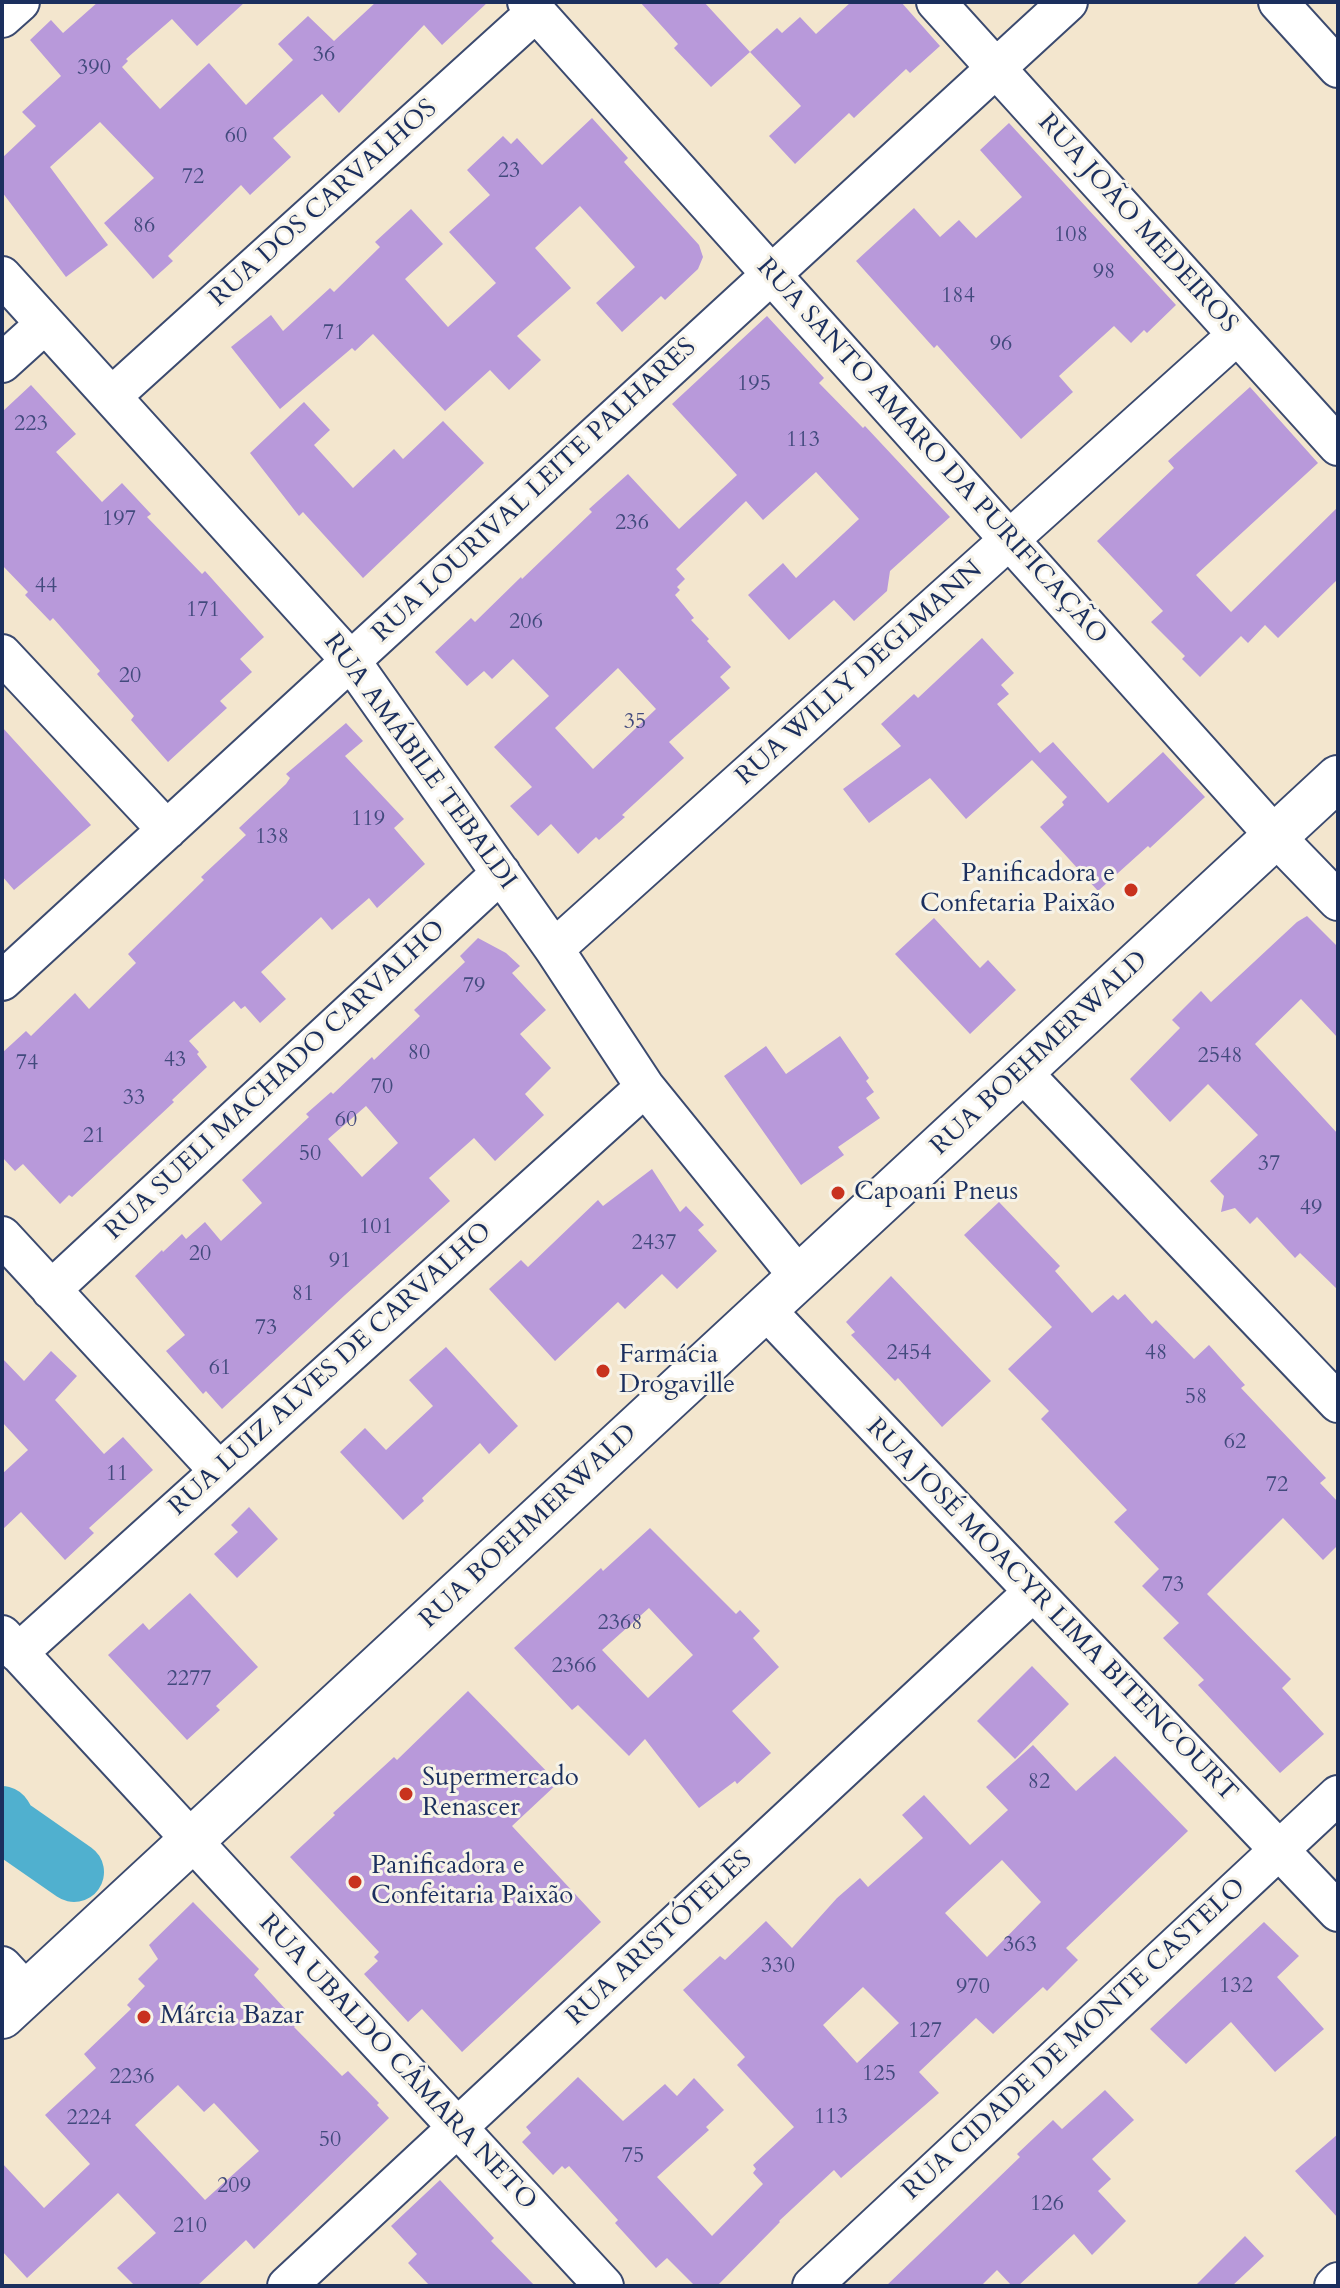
<!DOCTYPE html>
<html>
<head>
<meta charset="utf-8">
<style>
  body { margin:0 }
  #map { position:relative; width:1340px; height:2288px; overflow:hidden; background:#f3e6ce; font-family:Cardo,serif }
  canvas { display:block }
  .frame { position:absolute; inset:0; border:4px solid #1b2f5e; pointer-events:none }
</style>
</head>
<body>
<div id="map">
<canvas width="1340" height="2288"></canvas>
<div class="frame"></div>
</div>
<script>
const ctx = document.querySelector('canvas').getContext('2d');
ctx.lineJoin = 'round';
function trace(path, color, width, dash) {
  ctx.strokeStyle = color;
  ctx.lineWidth = width;
  ctx.lineCap = dash ? 'butt' : 'round';
  ctx.setLineDash(dash || []);
  ctx.stroke(path);
}
function fill(path, color) {
  ctx.fillStyle = color;
  ctx.fill(path, 'evenodd');
}
function write(font, color, halo, rows, align = 'center') {
  ctx.font = font + ' Cardo,serif';
  ctx.lineWidth = 6;
  ctx.setLineDash([]);
  ctx.textBaseline = 'middle';
  ctx.strokeStyle = halo;
  ctx.fillStyle = color;
  for (const [text, x, y, turn = 0] of rows) {
    ctx.save();
    ctx.translate(x, y);
    ctx.rotate((+turn || 0) * Math.PI / 180);
    ctx.textAlign = isNaN(turn) ? turn : align;
    if (halo) ctx.strokeText(text, 0, 0);
    ctx.fillText(text, 0, 0);
    ctx.restore();
  }
}
trace(new Path2D(`
  M2 1816 8 1826 74 1872`), '#50b0cf', 60);
fill(new Path2D(`
  M98 2H245L197 46 172 19 126 59 128 61 122 67 160 109 209 63 246 105 293 60 278 44 308 16 334 41 376 2H488L442 45 424 25 339 113 322 94 273 138 291 157 250 195 241 185 168 256 173 261 153 279 104 223 154 178 100 122 50 167 108 245 66 277 2 192V158L36 126 22 112 61 76 30 40 51 20 63 33Z
  M640 2H704L750 52 711 87 674 48 678 44Z
  M851 2H901L940 46 910 73 906 69 854 118 849 113 795 164 769 136 801 106 750 52 777 28 782 33 800 17 816 34Z
  M592 118 628 158 624 162 699 245 703 257 698 269 665 300 661 296 622 332 596 303 635 267 580 206 535 248 571 288 517 336 541 360 509 390 490 370 445 411 373 334 355 351 352 348 280 409 231 347 271 315 283 331 330 288 334 292 380 247 375 242 411 209 443 244 405 279 448 327 496 283 449 232 490 195 467 170 503 136 511 144 517 138 542 165Z
  M1009 123 1176 305 1147 333 1144 330 1131 343 1114 326 1059 376 1073 392 1021 439 937 345 934 348 856 261 914 208 940 237 959 220 976 238 1022 197 980 150Z
  M767 316 824 378 819 383 863 428 865 426 950 517 890 571 887 591 854 621 834 600 789 640 748 595 783 563 796 578 859 519 816 472 763 520 746 501 676 569 685 579 677 587 680 590 675 595 694 618 691 620 709 639 707 641 731 667 720 677 730 688 669 742 684 758 622 815 625 817 599 840 596 837 578 854 551 824 538 836 510 806 532 787 494 747 549 696 513 659 492 679 484 671 467 686 435 652 471 618 475 622 521 577 522 579 592 512 589 509 628 474 679 529 737 475 672 404ZM618 668 656 709 593 769 555 728Z
  M31 385 76 434 56 452 102 502 122 483 151 514 147 517 202 574 205 571 264 637 240 659 252 672 220 701 227 708 168 762 131 720 134 716 97 674 100 671 53 618 50 621 25 595 28 592 2 565V412Z
  M1250 387 1318 463 1196 575 1231 612 1338 507V579L1278 638 1265 625 1248 643 1241 636 1200 677 1182 659 1185 656 1151 622 1163 611 1097 541 1174 468 1168 461Z
  M304 402 330 430 314 445 353 488 394 449 403 459 443 421 484 463 363 578 303 512 299 516 250 453Z
  M982 638 1014 673 1001 685 1009 694 997 704 1040 753 1053 742 1108 803 1163 752 1205 797 1150 848 1148 846 1098 891 1040 827 1064 805 1062 802 1067 797 1032 760 966 819 930 778 869 823 843 789 901 746 881 724 914 694 918 698Z
  M346 723 363 741 345 756 404 819 394 828 425 864 377 908 369 898 332 930 321 917 261 972 286 999 260 1023 245 1006 241 1009 234 1001 189 1041 199 1052 197 1054 207 1067 172 1100 174 1102 72 1197 69 1195 60 1204 23 1164 15 1171 2 1157V1053L26 1031 31 1036 75 993 89 1009 136 963 128 954 204 880 201 877 246 835 239 828 286 784 290 778 286 774Z
  M2 727 91 825 14 890 2 876Z
  M1307 916 1338 947V1038L1301 999 1255 1044 1338 1134V1290L1300 1253 1295 1258 1257 1217 1250 1224 1235 1208 1221 1212 1224 1196 1210 1181 1258 1135 1208 1084 1170 1122 1130 1079 1180 1028 1172 1020 1201 991 1211 1002 1297 922Z
  M934 918 980 968 988 960 1016 990 970 1034 895 954Z
  M478 938 506 953 520 966 512 973 546 1010 520 1034 551 1068 525 1094 544 1115 495 1161 474 1138 429 1178 450 1201 345 1295 222 1409 206 1391 203 1394 166 1351 185 1335 135 1276 162 1250 163 1252 182 1234 186 1239 205 1222 221 1241 262 1203 242 1180 309 1117 306 1114 331 1092 333 1094 372 1057 374 1060 420 1016 414 1010 465 962 460 956ZM366 1106 398 1143 362 1177 328 1139Z
  M840 1036 869 1078 866 1081 874 1092 866 1098 880 1118 838 1147 844 1155 801 1185 724 1076 766 1046 786 1074Z
  M652 1169 680 1212 686 1206 704 1225 698 1230 717 1251 677 1289 662 1274 625 1309 618 1302 555 1361 489 1289 521 1260 528 1267 598 1200 603 1206Z
  M999 1202 1060 1266 1055 1271 1092 1313 1113 1295 1118 1300 1125 1294 1152 1324 1156 1320 1194 1359 1209 1345 1245 1385 1241 1388 1326 1478 1320 1483 1338 1502V1545L1323 1560 1283 1518 1207 1594 1291 1679 1282 1688 1324 1734 1280 1773 1198 1685 1204 1680 1163 1638 1179 1623 1142 1586 1159 1569 1114 1522 1127 1510 1041 1419 1049 1411 1008 1369 1052 1327 964 1235Z
  M891 1276 991 1381 942 1427 898 1378 895 1381 851 1335 855 1332 846 1322Z
  M446 1347 518 1426 489 1454 480 1443 422 1498 424 1501 403 1520 340 1452 365 1428 386 1450 433 1406 409 1380Z
  M51 1351 77 1376 55 1400 104 1454 123 1437 153 1470 89 1528 94 1533 65 1560 21 1512 2 1530V1474L28 1450 2 1422V1358L24 1381Z
  M249 1507 278 1539 237 1578 214 1554 238 1532 231 1525Z
  M650 1528 736 1614 740 1610 760 1631 753 1638 779 1667 732 1711 771 1753 737 1784 735 1781 699 1808 645 1739 629 1756 578 1705 572 1710 514 1648 601 1568 603 1571ZM649 1608 693 1655 648 1698 602 1650Z
  M190 1593 258 1667 216 1706 220 1710 187 1740 108 1655 143 1623 149 1630Z
  M1032 1666 1069 1704 1015 1759 977 1721Z
  M468 1691 558 1783 512 1826 601 1922 462 2052 422 2009 408 2022 364 1974 378 1961 374 1957 379 1952 290 1857 335 1815 333 1813 394 1757 397 1760Z
  M1033 1745 1076 1791 1115 1756 1188 1831 1066 1948 1078 1960 1047 1991 1043 1987 993 2034 976 2018 919 2072 939 2093 841 2178 834 2170 779 2221 780 2222 717 2286H695L667 2258 656 2268 615 2223 618 2220 569 2166 565 2169 562 2166 553 2175 522 2142 531 2133 526 2127 578 2077 623 2121 665 2084 677 2096 694 2078 724 2110 706 2127 709 2130 657 2177 712 2236 763 2184 753 2173 756 2169 753 2165 794 2127 737 2065 745 2057 683 1990 720 1956 725 1960 766 1921 792 1948 837 1898 860 1878 868 1887 923 1838 902 1815 924 1795 970 1845 1008 1810 986 1787ZM1002 1860 1041 1902 987 1957 945 1913ZM863 1987 899 2023 857 2063 823 2025Z
  M193 1902 259 1969 254 1975 298 2023 294 2027 342 2076 348 2071 379 2103 377 2105 389 2118 254 2249 246 2240 197 2286H135L117 2268 156 2233 118 2193 27 2278 2 2251V2163L44 2208 90 2164 45 2115 96 2068 84 2054 131 2009 127 2005 145 1986 138 1979 158 1959 149 1945ZM178 2085 204 2112 214 2103 259 2151 205 2200 135 2125Z
  M1264 1922 1299 1956 1277 1977 1324 2029 1275 2072 1231 2022 1186 2064 1150 2029Z
  M1105 2090 1134 2120 1092 2159 1111 2179 1098 2191 1126 2221 1092 2255 1074 2234 1018 2286H1012L997 2270 981 2286H886L1020 2157 1017 2154 1053 2120 1062 2129Z
  M1338 2134V2218L1295 2171Z
  M440 2180 494 2238 491 2241 535 2286H430L408 2263 417 2254 391 2226Z
  M1245 2236 1264 2256 1232 2286H1195Z`), '#b899da');
const minor = new Path2D(`
  M527 2 1275 836 1338 901
  M936 2 1338 446
  M1278 2 1338 68
  M2 18 20 2
  M2 276 351 661 554 949 645 1087 799 1277
  M2 363 45 324
  M112 396 536 12
  M2 654 167 830
  M554 949 1237 335
  M2 981 1068 2
  M1021 1071 1338 1403
  M2 1236 219 1471
  M51 1290 501 873
  M765 1309 1338 1912
  M2 1635 604 2286
  M18 1653 645 1087
  M2 1966 27 1993
  M287 2286 1033 1592
  M812 2286 1338 1795
  M1334 2286 1338 2282`);
const major = new Path2D(`
  M2 2016 1338 778`);
trace(minor, '#3b4a6f', 42);
trace(major, '#3b4a6f', 48);
trace(minor, '#fff', 38);
trace(major, '#fff', 44);
for (const [x, y, r, color] of [
  [1131,890,8,"#c8321e"],
  [838,1193,8,"#c8321e"],
  [603,1371,8,"#c8321e"],
  [406,1794,8,"#c8321e"],
  [355,1882,8,"#c8321e"],
  [144,2017,8,"#c8321e"]
]) {
  const dot = new Path2D();
  dot.arc(x, y, r, 0, 2 * Math.PI);
  ctx.fillStyle = color;
  ctx.fill(dot);
  trace(dot, '#f7f3e8', 3);
}
write('22px', '#424a7d', null, [
  ["36",324,56],
  ["390",94,69],
  ["60",236,137],
  ["23",509,172],
  ["72",193,178],
  ["86",144,227],
  ["108",1071,236],
  ["98",1104,273],
  ["184",958,297],
  ["71",334,334],
  ["96",1001,345],
  ["195",754,385],
  ["223",31,425],
  ["113",803,441],
  ["197",119,520],
  ["236",632,524],
  ["44",46,587],
  ["171",203,611],
  ["206",526,623],
  ["20",130,677],
  ["35",635,723],
  ["119",368,820],
  ["138",272,838],
  ["79",474,987],
  ["80",419,1054],
  ["2548",1220,1057],
  ["43",175,1061],
  ["74",27,1064],
  ["70",382,1088],
  ["33",134,1099],
  ["60",346,1121],
  ["21",94,1137],
  ["50",310,1155],
  ["37",1269,1165],
  ["49",1311,1209],
  ["101",376,1228],
  ["2437",654,1244],
  ["20",200,1255],
  ["91",340,1262],
  ["81",303,1295],
  ["73",266,1329],
  ["2454",909,1354],
  ["48",1156,1354],
  ["61",220,1369],
  ["58",1196,1398],
  ["62",1235,1443],
  ["11",117,1475],
  ["72",1277,1486],
  ["73",1173,1586],
  ["2368",620,1624],
  ["2366",574,1667],
  ["2277",189,1680],
  ["82",1039,1783],
  ["363",1020,1946],
  ["330",778,1967],
  ["132",1236,1987],
  ["970",973,1988],
  ["127",925,2032],
  ["125",879,2075],
  ["2236",132,2078],
  ["113",831,2118],
  ["2224",89,2119],
  ["50",330,2141],
  ["75",633,2157],
  ["209",234,2187],
  ["126",1047,2205],
  ["210",190,2227]
]);
write('26px', '#1b2f5e', '#f7f3e8', [
  ["RUA DOS CARVALHOS",324,204,-42],
  ["RUA JOÃO MEDEIROS",1137,224,48],
  ["RUA SANTO AMARO DA PURIFICAÇÃO",931,452,48],
  ["RUA LOURIVAL LEITE PALHARES",535,491,-43],
  ["RUA WILLY DEGLMANN",860,674,-42],
  ["RUA AMÁBILE TEBALDI",419,762,54],
  ["RUA BOEHMERWALD",1040,1054,-43],
  ["RUA SUELI MACHADO CARVALHO",276,1081,-43],
  ["RUA LUIZ ALVES DE CARVALHO",331,1370,-42],
  ["RUA BOEHMERWALD",529,1527,-43],
  ["RUA JOSÉ MOACYR LIMA BITENCOURT",1051,1611,46],
  ["RUA ARISTÓTELES",660,1939,-43],
  ["RUA CIDADE DE MONTE CASTELO",1075,2040,-43],
  ["RUA UBALDO CÂMARA NETO",397,2063,47]
]);
write('26px', '#1b2f5e', '#f7f3e8', [
  ["Panificadora e",1115,875,"right"],
  ["Confetaria Paixão",1115,905,"right"],
  ["Capoani Pneus",854,1193],
  ["Farmácia",619,1356],
  ["Drogaville",619,1386],
  ["Supermercado",422,1779],
  ["Renascer",422,1809],
  ["Panificadora e",371,1867],
  ["Confeitaria Paixão",371,1897],
  ["Márcia Bazar",160,2017]
], 'left');
</script>
</body>
</html>
